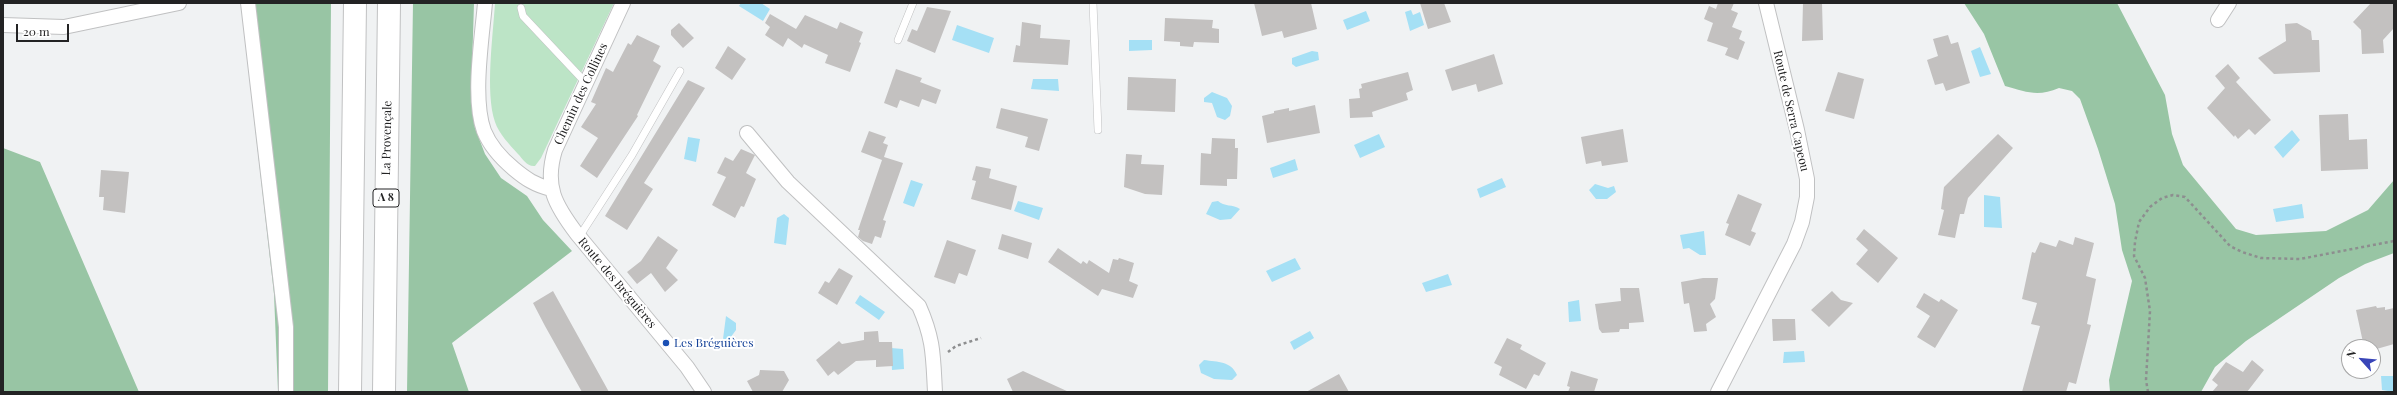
<!DOCTYPE html>
<html>
<head>
<meta charset="utf-8">
<style>
  body { margin:0 }
  #map { position:relative; width:2397px; height:395px; overflow:hidden; background:#f0f2f3; font-family:"Playfair Display",serif }
  canvas { display:block }
  .frame { position:absolute; inset:0; border:4px solid #232324; pointer-events:none }
  .north { position:absolute; left:2341px; top:339px; width:40px; height:40px; box-sizing:border-box; background:#fff; border:1px solid #a7a7a7; border-radius:50%; rotate:297deg; font-size:11px; font-weight:700; line-height:16px; text-align:center; color:#232324 }
  .north::after { content:''; display:block; margin:auto; width:14px; height:18px; background:#3945b8; clip-path:polygon(50% 0,100% 100%,50% 72%,0 100%) }
  .scale { position:absolute; left:16px; top:24px; width:53px; height:18px; box-sizing:border-box; border:2px solid #232324; border-top:0; padding-left:5px; font-size:12px; line-height:14px; white-space:nowrap; color:#232324; -webkit-text-stroke:3px #fff; paint-order:stroke }
</style>
</head>
<body>
<div id="map">
<canvas width="2397" height="395"></canvas>
<div class="frame"></div>
<div class="north">N</div>
<div class="scale">20 m</div>
</div>
<script>
const ctx = document.querySelector('canvas').getContext('2d');
ctx.lineJoin = 'round';
function fill(path, color) {
  ctx.fillStyle = color;
  ctx.fill(path, 'evenodd');
}
function trace(path, color, width, dash) {
  ctx.strokeStyle = color;
  ctx.lineWidth = width;
  ctx.lineCap = dash ? 'butt' : 'round';
  ctx.setLineDash(dash || []);
  ctx.stroke(path);
}
function write(font, color, halo, rows, align = 'center') {
  ctx.font = font + ' "Playfair Display",serif';
  ctx.lineWidth = 4;
  ctx.setLineDash([]);
  ctx.textBaseline = 'middle';
  ctx.strokeStyle = halo;
  ctx.fillStyle = color;
  for (const [text, x, y, turn = 0] of rows) {
    ctx.save();
    ctx.translate(x, y);
    ctx.rotate((+turn || 0) * Math.PI / 180);
    ctx.textAlign = isNaN(turn) ? turn : align;
    if (halo) ctx.strokeText(text, 0, 0);
    ctx.fillText(text, 0, 0);
    ctx.restore();
  }
}
fill(new Path2D(`
  M495 3H614L541 158 535 166C527 167 523 159 518 154 510 145 499 134 495 122 485 92 493 36 495 3Z`), '#bce4c6');
fill(new Path2D(`
  M241 3H331L328 392H278L274 294Z
  M413 3H474L471 101 475 128 485 154 501 178 527 196 543 220 572 251 452 343 469 392H407Z
  M1964 3H2117L2165 95 2172 134 2183 165 2236 229 2256 235 2326 231 2368 210 2394 180V253L2365 264 2339 278 2246 341 2215 367 2201 392H2110L2109 380 2132 281 2122 250 2115 204 2098 149 2080 99 2072 91 2059 88C2038 97 2026 92 2005 86L1984 34Z
  M3 148 40 162 139 392H3Z`), '#98c5a4');
fill(new Path2D(`
  M741 3H761L770 9 763 21 739 6Z
  M1411 10 1413 15 1420 12 1424 25 1410 31 1405 12Z
  M1366 11 1370 21 1347 30 1343 20Z
  M957 25 994 38 989 53 952 40Z
  M1129 40H1152V50L1129 51Z
  M1980 47 1991 74 1980 77 1971 51Z
  M1312 51 1318 52 1319 60 1296 67 1292 64V58Z
  M1033 79H1058L1059 91 1031 89Z
  M1212 92 1227 98 1232 106 1230 116 1225 120 1217 117 1212 103 1204 102V98Z
  M2292 130 2300 140 2283 158 2274 147Z
  M1379 134 1385 147 1360 158 1354 145Z
  M688 137 700 139 696 162 684 159Z
  M1295 159 1298 170 1273 178 1270 168Z
  M1502 178 1506 187 1480 198 1477 189Z
  M911 180 923 184 914 207 903 203Z
  M1595 184 1608 188 1614 186 1616 192 1607 199H1596L1589 190Z
  M1984 195 2000 197 2002 228 1984 227Z
  M1018 201 1043 208 1039 220 1014 211Z
  M1218 201C1224 207 1233 204 1240 209L1231 219 1220 220 1206 214 1212 202Z
  M2302 204 2304 218 2276 222 2273 209Z
  M784 214 789 218 786 245 774 243 777 218Z
  M1704 231 1706 255H1700L1689 248 1683 249 1680 235Z
  M1295 258 1301 269 1272 282 1266 271Z
  M1448 274 1452 285 1426 292 1422 283Z
  M860 295 885 312 879 320 855 303Z
  M1579 300 1581 321 1569 322 1568 302Z
  M726 316 736 323V330L728 341 723 339Z
  M1310 331 1314 338 1294 350 1290 342Z
  M891 348 903 349 904 369 892 370Z
  M1804 351 1805 362 1783 363 1784 352Z
  M1204 360C1218 362 1231 361 1237 375L1232 380 1214 379 1201 373 1199 365Z
  M2381 376H2394V392L2382 390Z`), '#a5e0f5');
fill(new Path2D(`
  M1254 3H1311L1317 29 1284 38 1282 31 1262 36Z
  M1420 3H1444L1451 22 1428 29Z
  M1718 3H1734L1731 10 1738 13 1732 27 1742 31 1739 39 1745 42 1738 60 1725 55 1728 48 1707 41 1713 23 1704 19 1709 6 1716 9Z
  M1803 3H1822L1823 40 1802 41Z
  M2371 3H2394V28L2383 40 2384 53 2362 54 2361 30 2353 22Z
  M927 7 951 11 935 53 907 41 912 29 917 31Z
  M770 14 796 29 805 15 837 29 840 22 863 32 859 42 861 43 850 72 825 63 828 55 804 44 802 48 788 38 783 47 765 35 770 27 765 23Z
  M1165 18 1213 20 1212 28 1219 29V43L1194 42 1193 47 1180 46V42L1164 41Z
  M1022 22 1041 25 1040 38 1070 40 1068 65 1013 62 1016 45 1020 46Z
  M679 23 694 38 683 48 671 35V30Z
  M2297 23 2311 31 2312 40H2319L2320 72 2274 74 2258 58 2286 41 2285 24Z
  M637 35 660 46 653 61 661 66 637 115 638 116 597 178 580 166 598 138 581 127 596 104 591 102 606 68 613 72 628 43 631 45Z
  M1948 35 1951 44 1958 42 1970 83 1946 91 1943 83 1935 85 1927 60 1938 56 1933 39Z
  M728 46 746 59 732 80 715 68Z
  M1494 54 1503 84 1478 92 1476 84 1452 91 1445 70Z
  M2228 64 2240 78 2236 82 2271 120 2255 135 2249 129 2238 139 2235 135 2234 137 2207 108 2225 88 2215 76Z
  M896 69 922 78 920 82 941 90 936 104 922 99 919 107 900 100 897 108 884 103Z
  M1408 72 1413 90 1406 93 1408 100 1372 112 1373 117 1350 118 1349 99 1360 98 1359 89 1362 88 1361 84Z
  M1838 72 1864 79 1854 119 1825 111Z
  M1128 77 1176 79 1175 112 1127 110Z
  M688 80 705 88 644 183 653 189 627 230 605 216Z
  M1315 105 1320 133 1267 143 1262 116 1274 113V111L1289 108V111Z
  M1001 108 1048 119 1039 151 1025 147 1028 137 996 128Z
  M2348 114 2349 140 2367 139 2368 169 2321 171 2319 115Z
  M1623 129 1628 162 1602 166 1601 161 1586 164 1581 137Z
  M869 131 886 137 883 143 888 145 884 157 903 163 883 220 886 221 881 238 875 236 872 244 863 241 858 237 860 230H858L882 160 861 152Z
  M1998 134 2013 148 1968 198 1964 214H1960L1955 238 1938 235 1944 210 1941 209 1944 187Z
  M1212 138 1235 139V148H1238L1237 179H1227V186L1200 185 1201 153 1211 154Z
  M741 149 755 155 746 173 756 179 744 207 741 206 735 218 712 205 726 177 717 173 725 157 733 161Z
  M1126 154 1142 155 1141 164 1164 165 1162 195 1145 194 1124 187Z
  M976 166 991 169 989 178 1017 186 1011 210 971 199 976 181 972 180Z
  M101 170 129 172 125 213 103 210 104 197H99Z
  M1738 194 1762 204 1751 231 1756 233 1750 246 1725 235 1729 224 1726 223Z
  M1864 229 1898 258 1878 283 1856 264 1868 250 1856 239Z
  M1002 234 1032 243 1028 259 998 249Z
  M658 236 678 250 666 268 678 280 665 292 651 273 637 284 627 272 641 261Z
  M2075 237 2094 243 2086 276 2096 279 2087 324 2091 325 2076 384 2069 382 2066 392H2022L2040 326 2031 324 2037 303 2022 299 2032 252 2035 253 2040 242 2056 247 2059 240 2073 245Z
  M947 240 976 250 967 276 959 273 955 284 934 277Z
  M1058 248 1081 264 1083 261 1087 264 1089 260 1109 273 1113 259 1118 260 1119 258 1134 263 1129 281 1138 285 1133 298 1102 289 1098 296 1048 262Z
  M839 268 853 276 837 305 818 293 825 281 829 283Z
  M1703 278H1718L1715 299 1710 304 1716 317 1706 324 1707 331 1694 332 1689 303 1684 304 1681 282Z
  M1620 288H1639L1644 322 1629 323V329H1620L1619 332 1602 333 1599 329 1595 304 1621 301Z
  M553 291 609 392H582L545 326 533 303Z
  M1832 291 1841 300 1853 303 1829 327 1811 310Z
  M1924 293 1939 302 1941 299 1958 310 1935 348 1917 337 1930 316 1916 307Z
  M2376 306 2377 308 2385 307V310L2394 308V344L2373 350V347H2364L2356 310Z
  M1772 319H1795L1796 340 1773 341Z
  M878 331 879 342H892L893 366 876 367V360L856 361 838 375 834 371 828 376 816 360 839 341 842 344 864 340V332Z
  M1507 338 1522 345 1520 349 1546 363 1539 376 1534 374 1526 389 1499 375 1502 367 1494 363Z
  M2252 360 2264 370 2247 392H2212L2218 385 2212 380 2226 362 2243 372Z
  M760 370 784 371 789 380 782 392H753L747 381 759 375Z
  M1023 371 1069 392H1013L1007 379Z
  M1571 371 1598 379 1594 392H1568L1570 387 1567 386Z
  M1339 374 1349 392H1306Z`), '#c3c1c0');
const service = new Path2D(`
  M1093 3 1098 130
  M521 8 523 16 586 83
  M898 40 913 3
  M579 237 632 155 680 71`);
const minor = new Path2D(`
  M248 3 286 327V392
  M485 3C482 38 472 99 484 131 490 146 502 159 514 169 526 179 535 185 551 189
  M623 3 555 150C544 186 555 205 577 234L687 367 704 392
  M2218 20 2229 3
  M3 25 64 27 179 3
  M747 133 788 182 919 306C934 340 933 356 935 392
  M1718 392 1794 244 1802 222 1807 197V179L1797 130 1766 3`);
const motorway = new Path2D(`
  M350 392 355 3
  M384 392 389 3`);
trace(service, '#c0c1c2', 8);
trace(minor, '#c0c1c2', 16);
trace(motorway, '#c0c1c2', 24);
trace(new Path2D(`
  M948 352 956 346 981 338
  M2148 392 2146 380 2150 311 2145 278 2134 256 2135 242 2139 222 2150 207 2162 198 2173 195 2185 197 2230 246 2242 252 2261 258 2300 259 2394 241`), '#8d8e8f', 2.5, [3, 3]);
trace(service, '#fff', 7);
trace(minor, '#fff', 14);
trace(motorway, '#fff', 22);
for (const [x, y, r, color] of [
  [666,343,4,"#1a4fb4"]
]) {
  const dot = new Path2D();
  dot.arc(x, y, r, 0, 2 * Math.PI);
  ctx.fillStyle = color;
  ctx.fill(dot);
  trace(dot, '#fff', 1.5);
}
for (const [x, y, w] of [
  [386,198,26]
]) {
  const box = new Path2D();
  box.roundRect(x - w / 2, y - 9, w, 18, 3);
  ctx.fillStyle = '#fff';
  ctx.fill(box);
  trace(box, '#232324', 1);
}
write('bold 11px', '#232324', null, [
  ["A 8",386,198]
]);
write('12px', '#232324', '#fff', [
  ["Chemin des Collines",581,94,-65],
  ["Route de Serra Capeou",1791,111,77],
  ["La Provençale",387,138,-89],
  ["Route des Bréguières",617,283,50]
]);
write('12px', '#164399', '#fff', [
  ["Les Bréguières",674,343]
], 'left');
</script>
</body>
</html>
